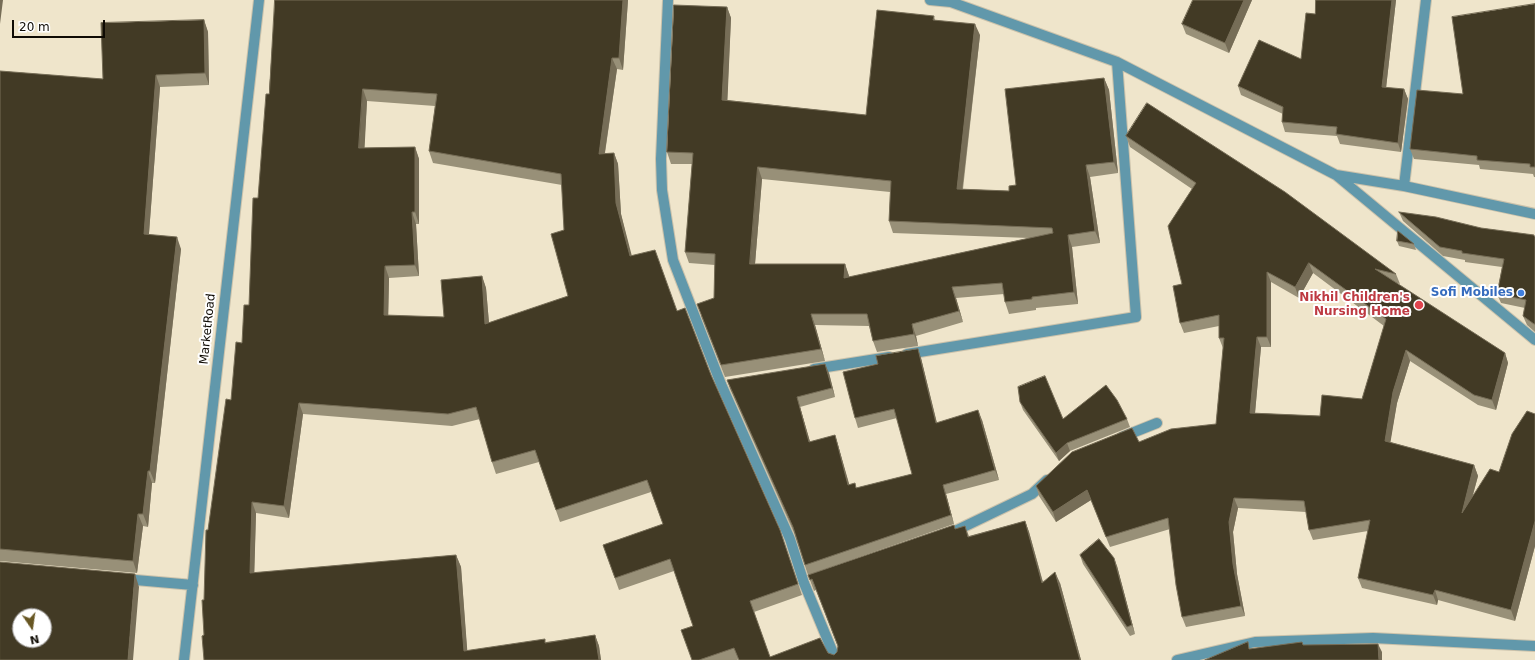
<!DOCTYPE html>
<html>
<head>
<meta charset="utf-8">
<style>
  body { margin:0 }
  #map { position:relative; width:1535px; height:660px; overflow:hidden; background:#efe5cb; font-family:"DejaVu Sans",sans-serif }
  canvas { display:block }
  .north { position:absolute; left:12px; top:608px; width:40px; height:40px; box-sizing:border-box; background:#fff; border:1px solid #9f9d9b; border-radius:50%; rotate:167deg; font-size:11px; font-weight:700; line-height:16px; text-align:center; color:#0f0b04 }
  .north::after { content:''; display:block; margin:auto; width:14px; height:18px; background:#675623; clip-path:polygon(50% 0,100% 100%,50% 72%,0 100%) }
  .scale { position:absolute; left:12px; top:20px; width:93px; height:18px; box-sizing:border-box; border:2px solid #0f0b04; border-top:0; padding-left:5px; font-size:12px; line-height:14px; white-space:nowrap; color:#0f0b04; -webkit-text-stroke:3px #fff; paint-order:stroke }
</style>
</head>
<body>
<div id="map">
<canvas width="1535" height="660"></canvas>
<div class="north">N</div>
<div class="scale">20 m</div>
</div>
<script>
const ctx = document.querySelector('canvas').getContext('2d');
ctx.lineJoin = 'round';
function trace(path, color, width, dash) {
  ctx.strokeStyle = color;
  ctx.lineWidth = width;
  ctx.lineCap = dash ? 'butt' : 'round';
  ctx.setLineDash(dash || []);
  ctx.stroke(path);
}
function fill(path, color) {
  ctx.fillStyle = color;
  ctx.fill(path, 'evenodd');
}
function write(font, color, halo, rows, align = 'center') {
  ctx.font = font + ' "DejaVu Sans",sans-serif';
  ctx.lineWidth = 4;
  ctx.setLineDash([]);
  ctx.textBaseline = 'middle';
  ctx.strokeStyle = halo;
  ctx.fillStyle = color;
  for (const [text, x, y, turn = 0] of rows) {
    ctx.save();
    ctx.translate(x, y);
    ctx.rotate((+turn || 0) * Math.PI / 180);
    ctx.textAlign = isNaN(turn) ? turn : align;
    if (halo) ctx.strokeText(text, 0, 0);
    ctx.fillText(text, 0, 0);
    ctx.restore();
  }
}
const minor = new Path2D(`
  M668 0 661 159 662 190 673 260 721 384 790 539 804 583 836 660
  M930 0 951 2 1117 62 1336 175 1404 186 1535 214
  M1336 175 1535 340
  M1404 186 1426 0
  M907 354 1136 317 1117 62
  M814 369 889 357
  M1122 437 1157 423
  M953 532 1032 494 1047 480
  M124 579 193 585
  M184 660 259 0
  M1177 660 1255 642 1373 638 1535 646`);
trace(minor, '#cbc2ab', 12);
trace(minor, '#6198ab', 10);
fill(new Path2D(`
  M275 0H628L623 70 617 69 605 153H614L618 164 621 214 631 256 677 311 711 375 780 530 802 595 754 612 770 657 828 653 834 655 837 652 838 647 816 590 814 591 808 575 965 526 969 536 1025 521 1029 532 1043 582 1060 583 1081 660 739 659 737 660H692L693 626 674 571 619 590 603 545 663 524 651 492 560 522 539 462 496 474 492 462 480 419 452 426 303 414 289 518 256 513 254 573 456 555 461 567 467 651 546 642 595 635 599 646 601 660H204V600L208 530 231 400 242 343 249 305 258 198 269 94ZM367 101 435 106 429 151 433 163 562 185 568 296 489 323 486 288 482 276 444 317 388 316 389 278 419 276 416 224H419V159L415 147 364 148Z
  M1193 0H1252L1229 53 1186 34 1182 24Z
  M1316 0H1396L1386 88 1404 89 1408 99 1401 152 1340 144 1337 136 1285 132 1282 122 1283 114 1241 95 1238 86 1301 59 1315 14Z
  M1535 4V177H1534L1533 174 1480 169 1479 165 1414 159 1410 149 1463 94Z
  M727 7 731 18 727 100 866 115 934 16 935 20 980 35 963 189 1009 191 1016 185 1104 78 1109 90 1118 173 1090 177 1100 243 1072 247 1078 304 1036 308V310L1009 314 1005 302 1004 294 956 298 963 322 916 336 918 346 877 352 873 341 869 326 815 325 825 361 725 377 701 316 714 298 715 265 689 263 685 252 692 164H671L667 152ZM762 179 890 192 889 221 893 233 1029 238 849 277V276L845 264H755Z
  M204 20 208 32 209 85 160 87 149 234 181 249 155 483H152L148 527 143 526 137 573 0 561V71L103 79Z
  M1126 136 1396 274 1400 284 1396 283 1505 353 1508 363 1496 410 1478 405 1410 361 1397 403 1390 442 1474 465 1478 476 1473 495 1499 472 1535 414V546L1515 621 1438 600 1437 605 1362 588 1358 578 1368 531 1313 540 1309 530 1306 512 1238 508 1233 532 1237 574 1245 616 1186 627 1182 617 1170 529 1110 547 1091 500 1056 522 1039 496 1036 486 1139 442 1216 424 1223 348 1219 338V326L1184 333 1180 323 1182 284 1192 189 1130 147ZM1313 273 1384 326 1362 399 1320 416 1255 413 1261 347H1271V282L1299 298Z
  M1399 212 1481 228 1534 235 1535 237V332L1527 325 1523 316 1525 308 1501 303 1497 294 1502 267 1465 262V260L1443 256 1403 221Z
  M1397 241 1414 244 1416 250 1399 246Z
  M921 358 937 423 982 420 999 480 946 494 954 524 808 575 794 533 730 389 727 380 829 373 835 397 800 407 810 442 835 435 838 445 849 485 856 488 912 474 897 418 858 428 855 418Z
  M1020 402 1063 419H1127L1130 427 1070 451 1059 461 1023 410Z
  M1080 555 1117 566 1135 634 1130 636 1083 564Z`), '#989078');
fill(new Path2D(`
  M0 0H3L0 24Z
  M623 0H628L623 70 619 58Z
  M1244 0H1252L1229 53 1225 43Z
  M1392 0H1396L1385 97 1382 87Z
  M727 7 731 18 727 111 722 100Z
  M204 20 208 32 209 85 205 73Z
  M975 24 980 35 961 200 957 189Z
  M612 58 617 69 603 165 599 154Z
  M156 75 160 87 148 246 144 234Z
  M1104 78 1109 90 1118 173 1114 162Z
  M363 89 367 101 364 159 359 148Z
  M1404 89 1408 99 1401 152 1398 143Z
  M415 147 419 159V224L415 212Z
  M614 153 618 164 621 214 635 268 630 256 616 203Z
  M1086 165 1090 177 1100 243 1095 231Z
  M758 167 762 179 754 276 750 264Z
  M412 212 416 224 419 276 415 265Z
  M1068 235 1072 247 1078 304 1074 292Z
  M177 237 181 249 155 483 150 471Z
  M1309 263 1313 273 1299 298 1295 287Z
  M845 264 849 276 848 290 844 278Z
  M385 266 389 278 388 327 384 315Z
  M1267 272 1271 282V347L1267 337Z
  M482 276 486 288 490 335 485 324Z
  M952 287 956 298 963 322 959 311Z
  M811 314 815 325 825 361 821 349Z
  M912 324 916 336 918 346 914 334Z
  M1257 337 1261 347 1254 424 1250 413Z
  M918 349 921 358 939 432 936 423Z
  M1406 350 1410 361 1397 403 1389 451 1385 441 1393 392Z
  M1505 353 1508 363 1496 410 1492 400Z
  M825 364 829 373 835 397 832 388Z
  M797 397 800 407 813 452 809 442Z
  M299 403 303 414 289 518 284 506Z
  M978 410 982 420 999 480 995 470Z
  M835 435 838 445 852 494 848 485Z
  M1067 443 1070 451 1059 461 1056 453Z
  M1474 465 1478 476 1465 523 1462 513Z
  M148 471 152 483 148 527 143 514Z
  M943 485 946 494 954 524 951 515Z
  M1087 490 1091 500 1056 522 1053 512Z
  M1234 498 1238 508 1233 532 1237 574 1245 616 1241 606 1233 564 1229 522Z
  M252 502 256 513 254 585 250 573Z
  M138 514 143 526 137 573 133 561Z
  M1025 521 1029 532 1046 594 1042 583Z
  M1535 521V546L1515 621 1511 610Z
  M456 555 461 567 468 660 464 651Z
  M1114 558 1117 566 1135 634 1132 625Z
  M1055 572 1060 583 1081 660H1080Z
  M135 574 139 587 133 660H128Z
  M1435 590 1438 600 1437 605 1433 595Z
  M595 635 599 646 601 660H599Z
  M1378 644 1382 652V660H1379Z`), '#766d57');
const building = new Path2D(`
  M275 0H623L619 58H612L599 154 614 153 616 203 630 256 655 250 677 311 685 308 711 375 780 530 798 584 750 601 770 657 820 638 828 653 834 655 837 652 838 646 812 579 810 580 808 575 954 525 955 529 965 526 968 537 1025 521 1042 583 1055 572 1080 660H739L734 648 699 660H692L681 630 693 626 670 559 615 578 603 545 663 524 647 480 556 510 535 450 492 462 476 407 448 414 299 403 284 506 252 502 250 573 456 555 464 651 545 639V643L595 635 599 660H204L202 636 204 635 202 600H204L206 530H208L226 399 231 400 236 342 242 343 244 305H249L253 198H258L266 94H269ZM363 89 437 94 429 151 561 174 564 230 551 234 568 296 485 324 482 276 441 280 444 317 384 315 385 266 415 265 412 212H415V147L359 148Z
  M1193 0H1244L1225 43 1182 24Z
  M1316 0H1392L1382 87 1404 89 1398 143 1336 134 1337 127 1282 122 1283 107 1238 86 1259 40 1301 59 1306 13 1315 14Z
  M1535 4V167H1530V164L1477 160V156L1410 149 1417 90 1463 94 1452 17Z
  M674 5 727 7 722 100 866 115 877 10 934 16 933 20 975 24 957 189 1009 191V186L1016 185 1005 89 1104 78 1114 162 1086 165 1095 231 1068 235 1074 292 1032 297V299L1005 302 1002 283 952 287 959 311 912 324 914 334 873 341 867 314H811L821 349 721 365 697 304 714 298 715 254 685 252 693 153 667 152ZM758 167 891 181 889 221 1052 228 1053 233 844 278 845 264H750Z
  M204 20 205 73 156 75 144 234 177 237 150 471H148L143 514H138L133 561 0 549V71L103 79 101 23Z
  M1147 103 1285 192 1396 274 1375 269 1505 353 1492 400 1474 395 1406 350 1393 392 1385 441 1474 465 1462 513 1490 469 1499 472 1512 434 1527 411 1535 414V521L1511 610 1435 590 1433 595 1358 578 1370 520 1309 530 1304 501 1234 498 1229 522 1233 564 1241 606 1182 617 1176 585 1168 518 1106 537 1087 490 1053 512 1036 486 1072 452 1132 428 1139 442 1171 429 1216 424 1224 338H1219V315L1180 323 1173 286 1182 284 1168 226 1196 183 1126 136ZM1309 263 1386 319 1362 399 1322 395 1320 416 1250 413 1257 337H1267V272L1295 287Z
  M1399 212 1436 217 1481 228 1534 235V236L1535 237V324H1534L1523 316 1526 300 1497 294 1504 259 1462 253V251L1440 247Z
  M1398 231 1414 244 1397 241Z
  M918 349 936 423 978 410 995 470 943 485 951 515 805 565 793 527 727 380 825 364 832 388 797 397 809 442 835 435 848 485 855 483 856 488 912 474 894 409 855 418 843 372 878 364 876 356Z
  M1045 376 1063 419 1106 385 1117 400 1127 419 1067 443 1056 453 1020 402 1018 387Z
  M1099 539 1114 558 1132 625 1127 627 1080 555Z
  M0 562 135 574 128 660H0ZM20 616H44V640H20Z
  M1248 642 1249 649 1302 642 1303 645 1378 644 1379 660H1205Z`);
fill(building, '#423a25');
trace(building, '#766d57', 1);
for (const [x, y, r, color] of [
  [1521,293,4,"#3f7fe0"],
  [1419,305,5,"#e0444e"]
]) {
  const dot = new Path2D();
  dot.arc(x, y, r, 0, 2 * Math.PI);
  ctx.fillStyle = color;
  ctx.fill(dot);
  trace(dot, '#fff', 1.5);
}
write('bold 12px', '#366cbe', '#fff', [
  ["Sofi Mobiles",1513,293]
], 'right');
write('bold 12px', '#be3a42', '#fff', [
  ["Nikhil Children's",1410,298],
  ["Nursing Home",1410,312]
], 'right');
write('12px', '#0f0b04', '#fff', [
  ["MarketRoad",208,329,-84]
]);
</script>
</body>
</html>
